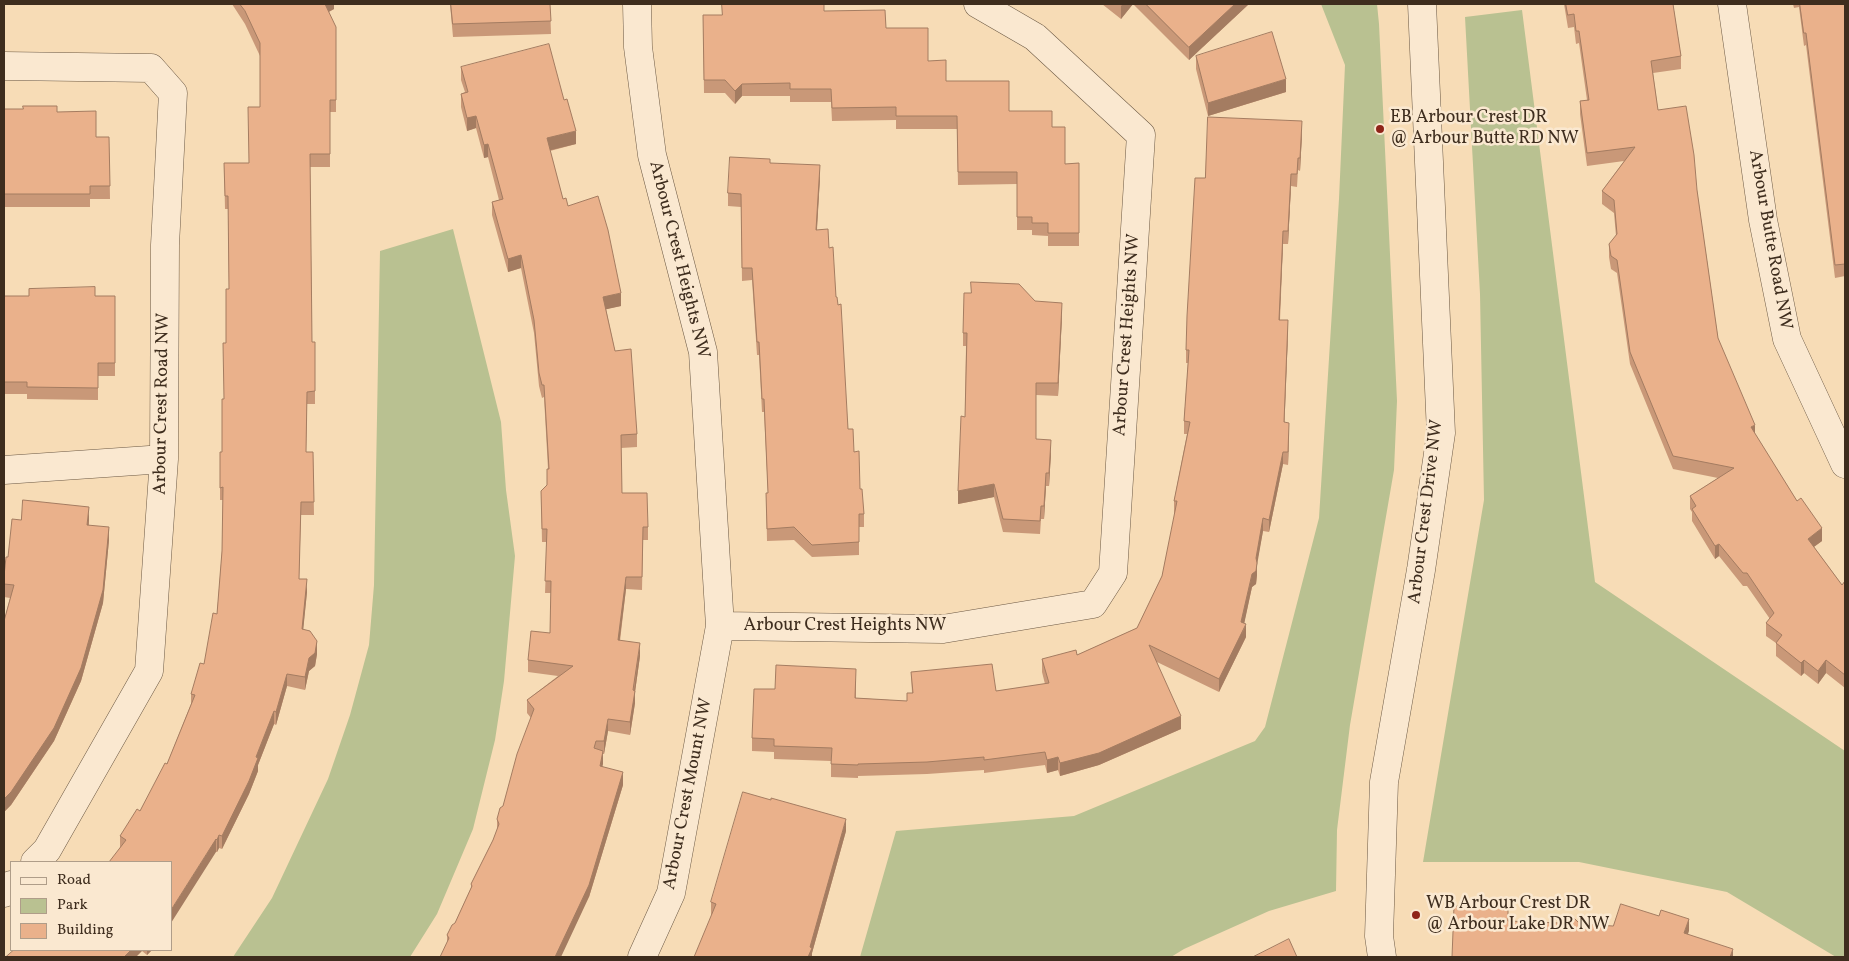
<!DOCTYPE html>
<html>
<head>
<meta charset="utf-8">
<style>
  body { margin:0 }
  #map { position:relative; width:1849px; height:961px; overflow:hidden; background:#f7dcb6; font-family:Vollkorn,serif }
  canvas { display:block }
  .frame { position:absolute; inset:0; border:5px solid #3e2d1e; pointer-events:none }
  .legend { position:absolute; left:10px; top:861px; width:162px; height:90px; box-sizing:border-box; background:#fae8d0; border:1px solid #af9d89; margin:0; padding:6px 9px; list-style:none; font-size:15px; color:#3e2d1e }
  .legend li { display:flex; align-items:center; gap:10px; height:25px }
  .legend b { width:25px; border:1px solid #af9d89 }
</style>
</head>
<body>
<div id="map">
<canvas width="1849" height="961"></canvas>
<div class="frame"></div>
<ul class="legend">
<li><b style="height:6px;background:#fae8d0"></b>Road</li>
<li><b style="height:14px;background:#b9c191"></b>Park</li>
<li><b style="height:14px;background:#eab18b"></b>Building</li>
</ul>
</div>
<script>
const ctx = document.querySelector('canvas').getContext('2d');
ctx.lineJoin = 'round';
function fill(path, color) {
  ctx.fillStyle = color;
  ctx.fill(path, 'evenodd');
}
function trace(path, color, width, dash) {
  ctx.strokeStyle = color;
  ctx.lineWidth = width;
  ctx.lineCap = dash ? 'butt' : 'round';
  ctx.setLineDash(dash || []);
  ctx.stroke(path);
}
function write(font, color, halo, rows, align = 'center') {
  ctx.font = font + ' Vollkorn,serif';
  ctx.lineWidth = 5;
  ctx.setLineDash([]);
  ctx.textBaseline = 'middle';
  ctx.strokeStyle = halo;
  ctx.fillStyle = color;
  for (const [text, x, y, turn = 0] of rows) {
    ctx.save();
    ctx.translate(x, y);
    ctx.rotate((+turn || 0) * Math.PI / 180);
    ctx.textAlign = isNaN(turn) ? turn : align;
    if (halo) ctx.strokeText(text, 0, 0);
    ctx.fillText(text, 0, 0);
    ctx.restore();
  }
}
fill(new Path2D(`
  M1321 4H1377L1379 24 1397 401 1394 470 1350 725 1337 830 1336 891 1269 911 1184 949 1171 957H860L896 831 1074 816 1255 741 1265 727 1319 518 1339 199 1345 65Z
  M1522 10 1595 582 1845 751V957H1836L1727 892 1579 862H1423L1484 500 1480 294 1465 17Z
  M453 229 501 422 506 490 515 556 504 681 495 740 473 829 437 914 410 957H233L272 898 328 779 350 715 369 645 374 585 380 251Z`), '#b9c191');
const street = new Path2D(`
  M637 4 638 47 652 155 703 352 720 626 943 629 1093 604 1113 573 1141 135 1035 37 978 4
  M1732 4 1763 220 1787 339 1845 464
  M4 66 151 68 173 93 165 245 164 459 149 671 47 850 35 862
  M4 470 164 459
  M4 893 11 885
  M642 957 671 893 720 626
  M1382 957 1379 936 1384 782 1421 570 1441 433 1422 4`);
trace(street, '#6c5944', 29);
trace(street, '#fae8d0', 28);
fill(new Path2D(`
  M232 4H334V9L329 12 336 75V112H330V167H310L312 342H315V404H307L306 452H313L314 515H301L299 579 307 592 303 629 317 654 315 666 309 671 305 690 287 686 276 725 274 724 258 765V771L249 794 222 849 219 848 217 852H216L120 848V836L140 811 167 764 191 704V694L204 664 217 614 222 551 223 500H220V452H222L226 343 229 289 228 209H225L224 163H249L260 107V56L245 24Z
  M450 4H550L551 34 453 37Z
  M1102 4H1249L1189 60 1133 4 1121 19Z
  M1564 4H1673L1681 56V69L1653 73 1658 110 1697 190 1718 338 1755 434 1822 541 1814 547 1842 585 1845 581V688L1826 673 1818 684 1804 673 1801 676 1776 656V643L1766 636V623L1770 619 1747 586H1743L1719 556 1715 559 1692 521V512L1690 509V496L1718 478 1673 469 1630 364 1617 273 1611 269 1609 257V244L1616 236 1614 213 1602 204V191L1624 161 1587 166 1580 114V101L1587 100 1579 43 1576 44 1574 27 1568 28Z
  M1793 4H1845V276L1835 278 1806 45 1804 46 1799 7 1794 8Z
  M824 11 886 28 928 61 946 81 1009 111 1052 127 1065 164 1079 163V246H1048V236L1032 235V230H1017V184L958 185 957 129H896V120L832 121 831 102H790V96H742L735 104 725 93H704L703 15H722Z
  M1196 56 1286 92 1208 116 1196 69Z
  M461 67 576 144 550 151 563 199 568 206 621 306 606 309 615 351 637 434V447L621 448 622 493 648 527V540H643L642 590 626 589 620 641 640 656 635 692V703L630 735 608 731 604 754H603L602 766 623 785 589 897 447 942V935L455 923 471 888V884L493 840 497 830V819L503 806 531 718 527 713V700L558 676 528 672V660L550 633 551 593H545L547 542H542L541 491 547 485 548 469 544 397 542 398 539 386 534 333 521 268 508 272 492 215V202L499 200 488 157 484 158 476 128 467 131 461 107V94L465 92 461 80Z
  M4 109 57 112 96 137H109L110 199H90V207H4Z
  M1302 134 1300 171 1298 170 1297 187 1291 186 1288 244H1283L1280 320 1288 333 1284 423 1289 436 1288 465 1283 464 1269 532 1263 531 1257 562V575L1256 584 1252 587 1244 623 1246 637 1219 692 1157 662 1181 729 1099 765 1060 776 1058 770 1047 773 1045 765 984 773V770L927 774 858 776V778L831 777V761L774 759V752L752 751V738L775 689 856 681V698L907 701 912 693 911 672 996 691 1045 684 1042 672V659L1077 655 1137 628 1162 576 1175 514H1174V501L1187 434H1184V421L1188 363H1186V350L1205 178Z
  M770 163 820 177 817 230 829 248 836 297 848 429 854 452 864 514V527H859V555L812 557 794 540 767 541 766 493H768L764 412H762L759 355H757L752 280 742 281 741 207 728 206V193Z
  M4 296H115V376H98V400L27 399V394H4Z
  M1035 301 1062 316 1058 396 1036 395V439L1051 453 1049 486H1046L1044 519H1041L1040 534 1003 532 994 497 958 504 965 417 966 346H963V333Z
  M21 520H89V525L109 540 103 603 81 681 54 741 11 805 4 812V621L10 598 4 597V576L8 557Z
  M846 831 812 953V957L711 915V902Z
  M14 950H152L147 955 142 951Z`), '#c99878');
fill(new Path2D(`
  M324 4H334V9L324 14Z
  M1123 4H1133L1121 19V6Z
  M1235 4H1249L1189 60V47Z
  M1286 79V92L1208 116V103Z
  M742 84V96L735 104V91Z
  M476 116V128L467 131V118Z
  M1302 121V134L1300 171V158Z
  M576 131V144L547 151V138Z
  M488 144V157L484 158V145Z
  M820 165V177L816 243V230Z
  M1291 174V186L1288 244V231Z
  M1283 231V244L1279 332V320Z
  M521 255V268L508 272V259Z
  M621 293V306L603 310V297Z
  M1062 303V316L1058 396V383Z
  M1288 320V333L1284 435V422Z
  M1289 423V436L1288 465V452Z
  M1755 425V438L1751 427Z
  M1051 440V453L1049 486V473Z
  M1283 452V464L1269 532V520Z
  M1046 473V486L1044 519V506Z
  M994 484V497L958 504V491Z
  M89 507V520L87 538V525Z
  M1263 518V531L1256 571 1257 563V575L1256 584 1252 587 1242 634 1246 624V637L1219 692V679L1241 622 1256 558Z
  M109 527V540L103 603 81 681 54 741 11 805 4 812V799Z
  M1822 528V541L1808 551V539Z
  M1719 544V556L1715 559V546Z
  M626 577V589L618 653V640Z
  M307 579V592L302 642V629Z
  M317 641V654L315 666 309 671 305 690V677L309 658Z
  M640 643V656L635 692V703L630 735V722Z
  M1804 660V673L1801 676V663Z
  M1826 660V673L1818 684V671Z
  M287 674V686L276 725V712Z
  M274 711V724L258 765V771L249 794 222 849V836L256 757Z
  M1181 716V729L1099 765 1060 776V763Z
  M608 719V731L604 754V741Z
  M603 751V764L600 778V766Z
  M1058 757V770L1047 773V760Z
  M623 772V785L589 897 561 957H555Z
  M846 819V831L812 953V957H808L810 947Z
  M219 835V848L217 852V840Z
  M216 839V852L171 923V910Z
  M1689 919V931L1684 946V933Z
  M1733 949V957H1730Z
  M131 950H142V951L136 957H124Z
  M147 950H152L147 955Z`), '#a47c61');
const building = new Path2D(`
  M240 4H325L336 27V100H330V154H310L312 342H315V391L307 392 306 452H313L314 502H301L299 579H307L302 629 310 631 317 641 315 653 309 658 305 677 287 674 276 712 274 711 256 757 258 758 249 781 222 836 219 835 217 840 216 839 171 910V862H109L126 840 120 836 137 809 140 811 165 763 167 764 195 695 191 694 200 663 204 664 213 613 217 614 222 551 223 487 220 488V452H222V399H224L223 343H226V289H229L228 196H225L224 163H249L248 107H260V43L245 11Z
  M451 4H550L551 21 453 24Z
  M722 4H824V11L885 10 886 28H928V61L946 60V81H1009V111H1052V127H1065V164L1079 163V233H1048V223H1032V217H1017V172H958L957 116H896V107L832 108 831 89H790V83L742 84 735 91 725 80H704L703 15H722Z
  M1146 4H1235L1189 47Z
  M1566 4H1673L1681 56 1651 61 1658 110 1686 106 1694 155 1697 190 1718 338 1755 425 1751 427 1797 501 1801 498 1822 528 1808 539 1842 585 1845 581V675L1826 660 1818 671 1804 660 1801 663 1776 643 1782 635 1766 623 1774 613 1747 573H1743L1719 544 1715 546 1692 509 1696 506 1690 496 1734 468 1673 456 1630 352 1617 260 1611 256 1609 244 1617 234 1614 200 1602 191 1635 147 1587 153 1580 101 1589 100 1579 31H1576L1574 14 1568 15Z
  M1800 4H1845V264L1835 265 1806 33H1804Z
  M1272 32 1286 79 1208 103 1196 56Z
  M549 44 564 100 567 99 576 131 547 138 563 199 566 198 568 206 598 196 608 230 621 293 603 297 615 351 631 349 637 434 621 435 622 493H647L648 527H643L642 577H626L618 640 640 643 633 690 635 691 630 722 608 719 604 741H596L594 748 603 751 600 766 623 772 589 885 555 957H440L449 938 447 935 452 925 455 923 472 886 471 884 493 840 499 824 497 819 500 808 503 806 517 754 534 709 527 700 573 666 528 660 531 631 550 633 551 581H545L547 529H542L541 491 547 485V469H549L544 385H542L539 373 534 320 521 255 508 259 492 202 503 199 488 144 484 145 476 116 467 118 461 94 468 92 461 67Z
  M23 106H57V112L96 111V137H109L110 186H90V194H4V109H23Z
  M1208 117 1302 121 1300 158H1298L1297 174H1291L1288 231H1283L1279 320H1288L1284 422 1289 423 1288 452H1283L1269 520 1263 518 1256 558 1257 563 1256 571 1252 574 1241 622 1246 624 1219 679 1149 645 1181 716 1099 753 1060 763 1058 757 1047 760 1045 752 984 760V757L927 762 858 764V765L831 764 832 748 774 746V739L752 738 754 689H775L776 665 856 669 855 698 907 701V693H913L911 672 992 664 996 691 1049 683 1042 659 1076 650 1077 655 1137 628 1162 576 1177 501H1174L1190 422 1184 421 1189 350H1186L1187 316 1195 178H1205Z
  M730 157 770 159V163L820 165 816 230 828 229 829 248 833 247 836 297H837L838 305 841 304 848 429H853L854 452 859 451 860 489H862L864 514H859V542L812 545 794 527 767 529 766 493H768L764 399H762L759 342H757L752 268H742L741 194 728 193Z
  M971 282 1019 284 1035 301 1062 303 1058 383H1036V439L1051 440 1049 473H1046L1044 506H1041L1040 521 1003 519 994 484 958 491 961 416 965 417 967 333H963L964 293H971Z
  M95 287V296H115V363H98V388L27 387V382H4V296H29V289Z
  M23 500 89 507 87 525 109 527 103 590 81 668 54 728 11 792 4 799V621L14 585 4 584V576L6 557H8L12 519 21 520Z
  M743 792 771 800V798L846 819 810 947 812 948 808 957H694L716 904 711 902Z
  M1621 904 1659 916 1661 910 1689 919 1684 933 1733 949 1730 957H1731H1452L1454 906 1508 908V921L1559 923 1570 914 1580 924 1613 926Z
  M1289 939 1297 957H1253Z
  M14 950H131L124 957H6Z`);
fill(building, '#eab18b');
trace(building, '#a47c61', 1);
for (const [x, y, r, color] of [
  [1380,129,5,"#8f2418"],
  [1416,915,5,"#8f2418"]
]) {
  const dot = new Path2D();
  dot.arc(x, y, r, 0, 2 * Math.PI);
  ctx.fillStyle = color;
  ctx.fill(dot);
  trace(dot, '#fae8d0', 2);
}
write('18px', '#3e2d1e', '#fae8d0', [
  ["EB Arbour Crest DR",1390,119],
  ["@ Arbour Butte RD NW",1390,140],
  ["WB Arbour Crest DR",1426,905],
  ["@ Arbour Lake DR NW",1426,926]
], 'left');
write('18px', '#3e2d1e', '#fae8d0', [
  ["Arbour Butte Road NW",1769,240,80],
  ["Arbour Crest Heights NW",678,260,76],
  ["Arbour Crest Heights NW",1128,335,-86],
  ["Arbour Crest Road NW",163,404,-89],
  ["Arbour Crest Drive NW",1427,512,-83],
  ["Arbour Crest Heights NW",845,627],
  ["Arbour Crest Mount NW",689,794,-79]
]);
</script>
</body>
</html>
